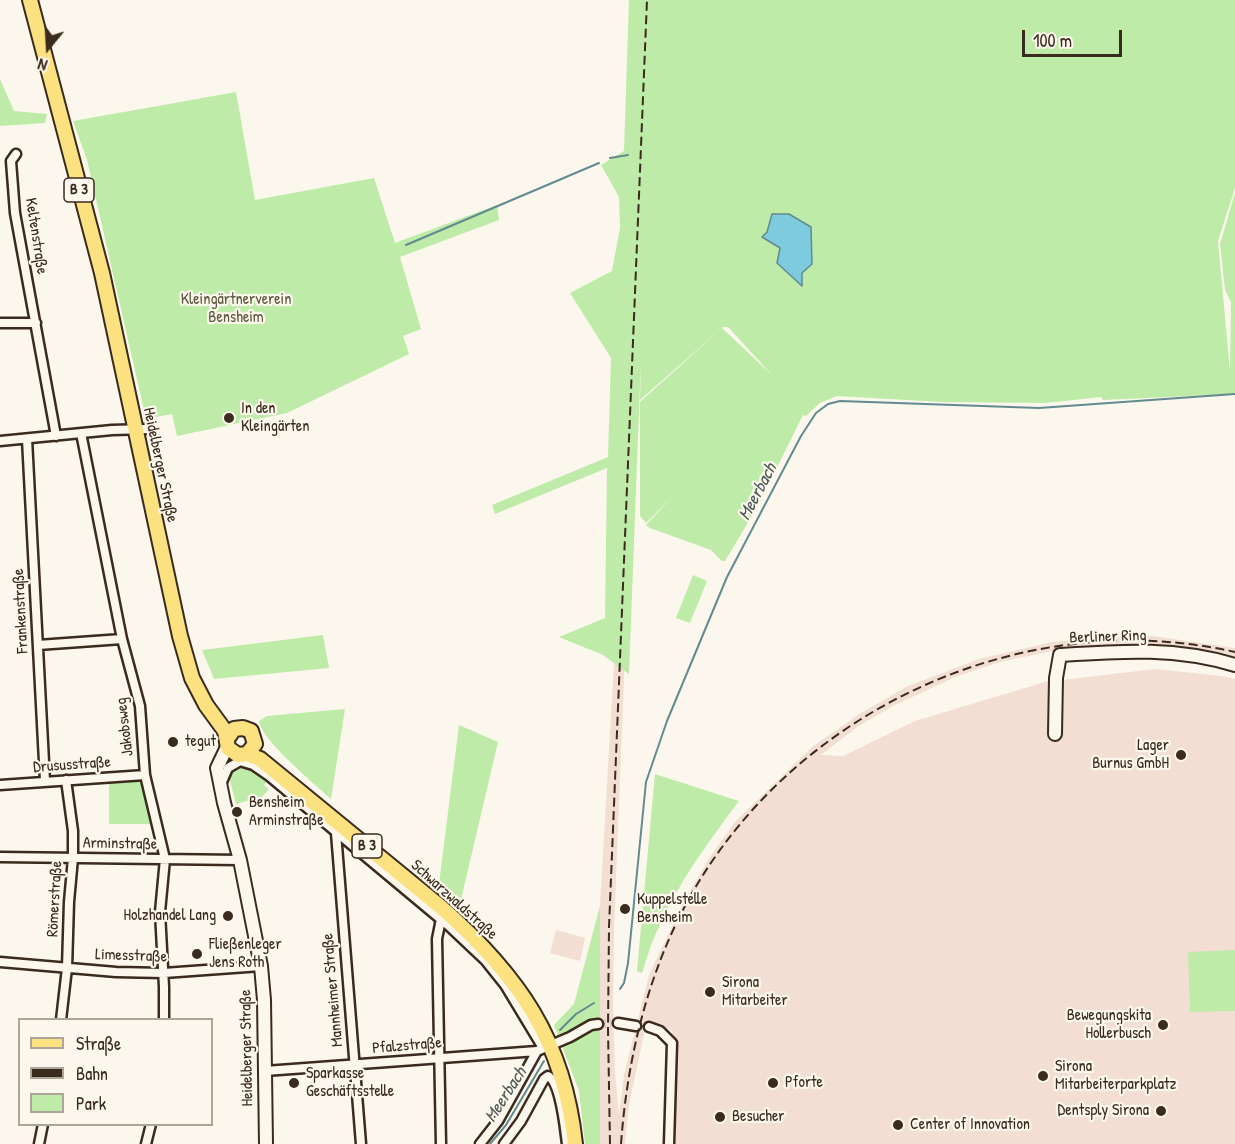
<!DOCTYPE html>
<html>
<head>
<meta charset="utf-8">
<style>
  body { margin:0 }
  #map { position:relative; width:1235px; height:1144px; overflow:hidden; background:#fbf7ec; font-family:"Patrick Hand",sans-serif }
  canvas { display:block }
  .legend { position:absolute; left:18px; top:1018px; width:195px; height:108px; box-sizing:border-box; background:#fbf7ec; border:2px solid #aea59a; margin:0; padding:8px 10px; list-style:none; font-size:18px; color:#3b2a1e }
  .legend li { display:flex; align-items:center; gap:12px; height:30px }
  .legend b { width:30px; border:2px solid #aea59a }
  .north { position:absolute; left:18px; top:18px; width:60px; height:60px; -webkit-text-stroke:4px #fbf7ec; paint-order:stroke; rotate:198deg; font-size:16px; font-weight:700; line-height:24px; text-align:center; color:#3b2a1e }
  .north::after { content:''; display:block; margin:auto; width:21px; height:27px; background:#3b2a1e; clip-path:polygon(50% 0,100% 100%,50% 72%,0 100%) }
  .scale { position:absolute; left:1022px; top:30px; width:100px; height:27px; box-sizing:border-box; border:3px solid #3b2a1e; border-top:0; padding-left:8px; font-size:18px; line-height:21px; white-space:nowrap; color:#3b2a1e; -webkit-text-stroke:4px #fbf7ec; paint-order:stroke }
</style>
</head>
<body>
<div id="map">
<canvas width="1235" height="1144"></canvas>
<ul class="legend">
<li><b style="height:8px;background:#fbe180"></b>Straße</li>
<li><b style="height:8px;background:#3b2a1e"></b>Bahn</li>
<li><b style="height:16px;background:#beeba8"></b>Park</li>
</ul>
<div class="north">N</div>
<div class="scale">100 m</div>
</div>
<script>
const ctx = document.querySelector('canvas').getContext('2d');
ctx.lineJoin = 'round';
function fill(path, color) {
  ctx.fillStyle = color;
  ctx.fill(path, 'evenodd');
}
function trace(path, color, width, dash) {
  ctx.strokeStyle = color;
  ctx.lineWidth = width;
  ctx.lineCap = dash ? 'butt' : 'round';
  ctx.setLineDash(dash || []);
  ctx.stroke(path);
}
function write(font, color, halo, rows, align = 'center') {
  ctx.font = font + ' "Patrick Hand",sans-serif';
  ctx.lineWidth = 4.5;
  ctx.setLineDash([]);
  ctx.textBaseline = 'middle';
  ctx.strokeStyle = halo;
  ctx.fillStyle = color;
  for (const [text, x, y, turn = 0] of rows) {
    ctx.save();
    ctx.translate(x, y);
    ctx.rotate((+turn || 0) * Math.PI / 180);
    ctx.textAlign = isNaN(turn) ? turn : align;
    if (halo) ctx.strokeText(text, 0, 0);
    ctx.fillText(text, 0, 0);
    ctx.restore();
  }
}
fill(new Path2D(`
  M651 0 614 929 613 1006 615 1073 619 1115 624 1075 649 975 684 901 710 857 735 822 812 747 861 713 908 686 979 659 1052 642 1104 637 1153 636 1235 648V657L1208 651 1164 645H1124L1047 652 1000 662 955 677 893 706 857 727 821 755 843 756 915 721 1045 682 1155 669 1222 676 1235 679V1144H672L676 1046 671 1030 647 1020 629 1105 625 1144H600V906L614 663 615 592Z
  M556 930 585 938 580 961 550 953Z`), '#f2ded3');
fill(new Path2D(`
  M629 0H1235V188L1218 241 1230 372 1231 302 1225 290 1220 244 1235 193V394L1103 400 1101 397 1045 403 942 402 837 396 820 403 806 416 803 415 759 504 725 561H722L711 550 650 528 646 525 673 496 646 523 640 516V402L722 328 773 376 728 327H723L640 400 641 358 629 674 603 655 559 637 605 618 607 468 495 514 492 505 608 457 611 358 570 293 612 271 620 228 619 197 601 165 624 151Z
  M0 79 14 111 47 114 45 123 0 126Z
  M236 92 255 200 374 178 395 243 497 205 499 220 400 257 421 329 403 336 409 354 287 413 177 436 172 414 146 419 87 160 73 121Z
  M693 575 707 581 690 623 676 618Z
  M323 635 329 668 214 679 202 650Z
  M345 709 331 799C315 784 261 740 259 721L267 716Z
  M459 725 498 742 459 908 438 892Z
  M236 766 249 768 267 781 264 785 269 789 262 797 236 804 229 777 230 770Z
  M655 774 739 801C709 841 678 883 658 929 651 943 647 958 642 973L637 971Z
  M136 780 143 784 152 824H109V782Z
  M600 906V1144H585L579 1091 554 1025 574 1004Z
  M1235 950V1011L1190 1012 1188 952Z`), '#beeba8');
const water = new Path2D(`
  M772 214H789L811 227 812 264 802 273V286L777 263 780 248 762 237 767 232Z`);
fill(water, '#7ecade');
trace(water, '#638a91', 1.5);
trace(new Path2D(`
  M610 158 628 155
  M406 245 599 163
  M620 989 624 983 628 963 646 782 667 721 727 577 801 436 816 413 828 404 840 401 1039 408 1235 394
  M560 1030 576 1014 594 1003
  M490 1144 506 1125 544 1061`), '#638a91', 2);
trace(new Path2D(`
  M598 1024 618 1023`), '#d5cec3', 8, [8, 4]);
const street = new Path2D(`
  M16 154 11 161 15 213 56 436
  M0 323H36
  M81 433 122 639 140 706 145 775 165 859 160 912 164 987V1020
  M27 439 45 781
  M0 441 112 430 147 429
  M38 645 122 639
  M222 782 228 768 240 761 253 765 269 776 450 927 485 960 505 985 543 1048
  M0 785 145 775
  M336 833 361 1144
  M0 857 240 860
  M441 919 437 939 441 1144
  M0 962 116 972 164 973 261 966
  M61 1020 67 968 69 902 73 858V831L66 780
  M618 1023 636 1026
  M649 1027 660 1031 672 1043 669 1144
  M265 1071 537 1051 570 1037 591 1025 598 1024
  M39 1144 43 1124
  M146 1144 151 1124
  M480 1144 498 1121 537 1051
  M504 1144 521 1121 544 1079 548 1076C561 1083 565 1129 567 1144`);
const secondary = new Path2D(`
  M1055 734 1056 678 1060 655C1122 651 1175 647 1235 665
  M228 745 217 768 224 803 240 860 261 966 264 1000 266 1144`);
const primary = new Path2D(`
  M30 0 102 273 180 636 192 678 206 705 225 731 228 748 238 755 247 754 255 744 251 731 243 728 234 729 227 739
  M247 754 260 759 442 908C518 975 564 1040 575 1144`);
trace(street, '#3b2a1e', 13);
trace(secondary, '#3b2a1e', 16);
trace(primary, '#3b2a1e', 18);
trace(street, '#fbf7ec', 8);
trace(secondary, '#fbf7ec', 12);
trace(primary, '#fbe180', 14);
trace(new Path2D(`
  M610 1144 608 1029 609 927 647 0
  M621 1144C626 1074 641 1002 670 937 763 725 1008 601 1235 652`), '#3b2a1e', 2, [9, 4.5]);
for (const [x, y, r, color] of [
  [229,418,6,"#3b2a1e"],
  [173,742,6,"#3b2a1e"],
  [1181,755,6,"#3b2a1e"],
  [237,812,6,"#3b2a1e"],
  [625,909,6,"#3b2a1e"],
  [228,916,6,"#3b2a1e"],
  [197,954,6,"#3b2a1e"],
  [710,992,6,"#3b2a1e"],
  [1163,1025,6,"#3b2a1e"],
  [1043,1076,6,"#3b2a1e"],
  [294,1083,6,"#3b2a1e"],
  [773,1083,6,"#3b2a1e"],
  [1161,1111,6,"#3b2a1e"],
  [720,1117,6,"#3b2a1e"],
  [898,1125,6,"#3b2a1e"]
]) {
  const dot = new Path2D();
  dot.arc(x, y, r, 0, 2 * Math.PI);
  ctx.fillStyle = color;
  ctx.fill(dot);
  trace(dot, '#fbf7ec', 2);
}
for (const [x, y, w] of [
  [79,190,30],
  [367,846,30]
]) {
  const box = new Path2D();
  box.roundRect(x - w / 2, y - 12, w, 24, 4.5);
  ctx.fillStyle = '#fbf7ec';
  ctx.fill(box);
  trace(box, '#3b2a1e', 1.5);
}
write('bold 15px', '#3b2a1e', null, [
  ["B 3",79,190],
  ["B 3",367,846]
]);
write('16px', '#3b2a1e', '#fbf7ec', [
  ["Keltenstraße",36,236,81],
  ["Heidelberger Straße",160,465,78],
  ["Frankenstraße",21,611,-93],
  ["Berliner Ring",1108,637,-2],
  ["Jakobsweg",125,727,-97],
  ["Drususstraße",72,765,-4],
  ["Arminstraße",120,844,1],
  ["Römerstraße",55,899,-87],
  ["Schwarzwaldstraße",454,900,42],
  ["Limesstraße",131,956,2],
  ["Mannheimer Straße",333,990,-95],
  ["Pfalzstraße",407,1046,-5],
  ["Heidelberger Straße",247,1048,-91]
]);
write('16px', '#5c5a40', '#fbf7ec', [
  ["Kleingärtnerverein",236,300],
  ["Bensheim",236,318]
]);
write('16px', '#3b2a1e', '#fbf7ec', [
  ["In den",241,409],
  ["Kleingärten",241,427],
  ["tegut",185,742],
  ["Lager",1169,746,"right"],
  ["Burnus GmbH",1169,764,"right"],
  ["Bensheim",249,803],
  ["Arminstraße",249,821],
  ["Kuppelstelle",637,900],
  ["Bensheim",637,918],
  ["Holzhandel Lang",216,916,"right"],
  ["Fließenleger",209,945],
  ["Jens Roth",209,963],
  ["Sirona",722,983],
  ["Mitarbeiter",722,1001],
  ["Bewegungskita",1151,1016,"right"],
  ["Hollerbusch",1151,1034,"right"],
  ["Sirona",1055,1067],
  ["Mitarbeiterparkplatz",1055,1085],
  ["Sparkasse",306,1074],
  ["Geschäftsstelle",306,1092],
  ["Pforte",785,1083],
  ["Dentsply Sirona",1149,1111,"right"],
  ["Besucher",732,1117],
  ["Center of Innovation",910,1125]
], 'left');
write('italic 18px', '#4f5a58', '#fbf7ec', [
  ["Meerbach",758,492,-62],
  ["Meerbach",506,1095,-57]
]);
</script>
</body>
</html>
